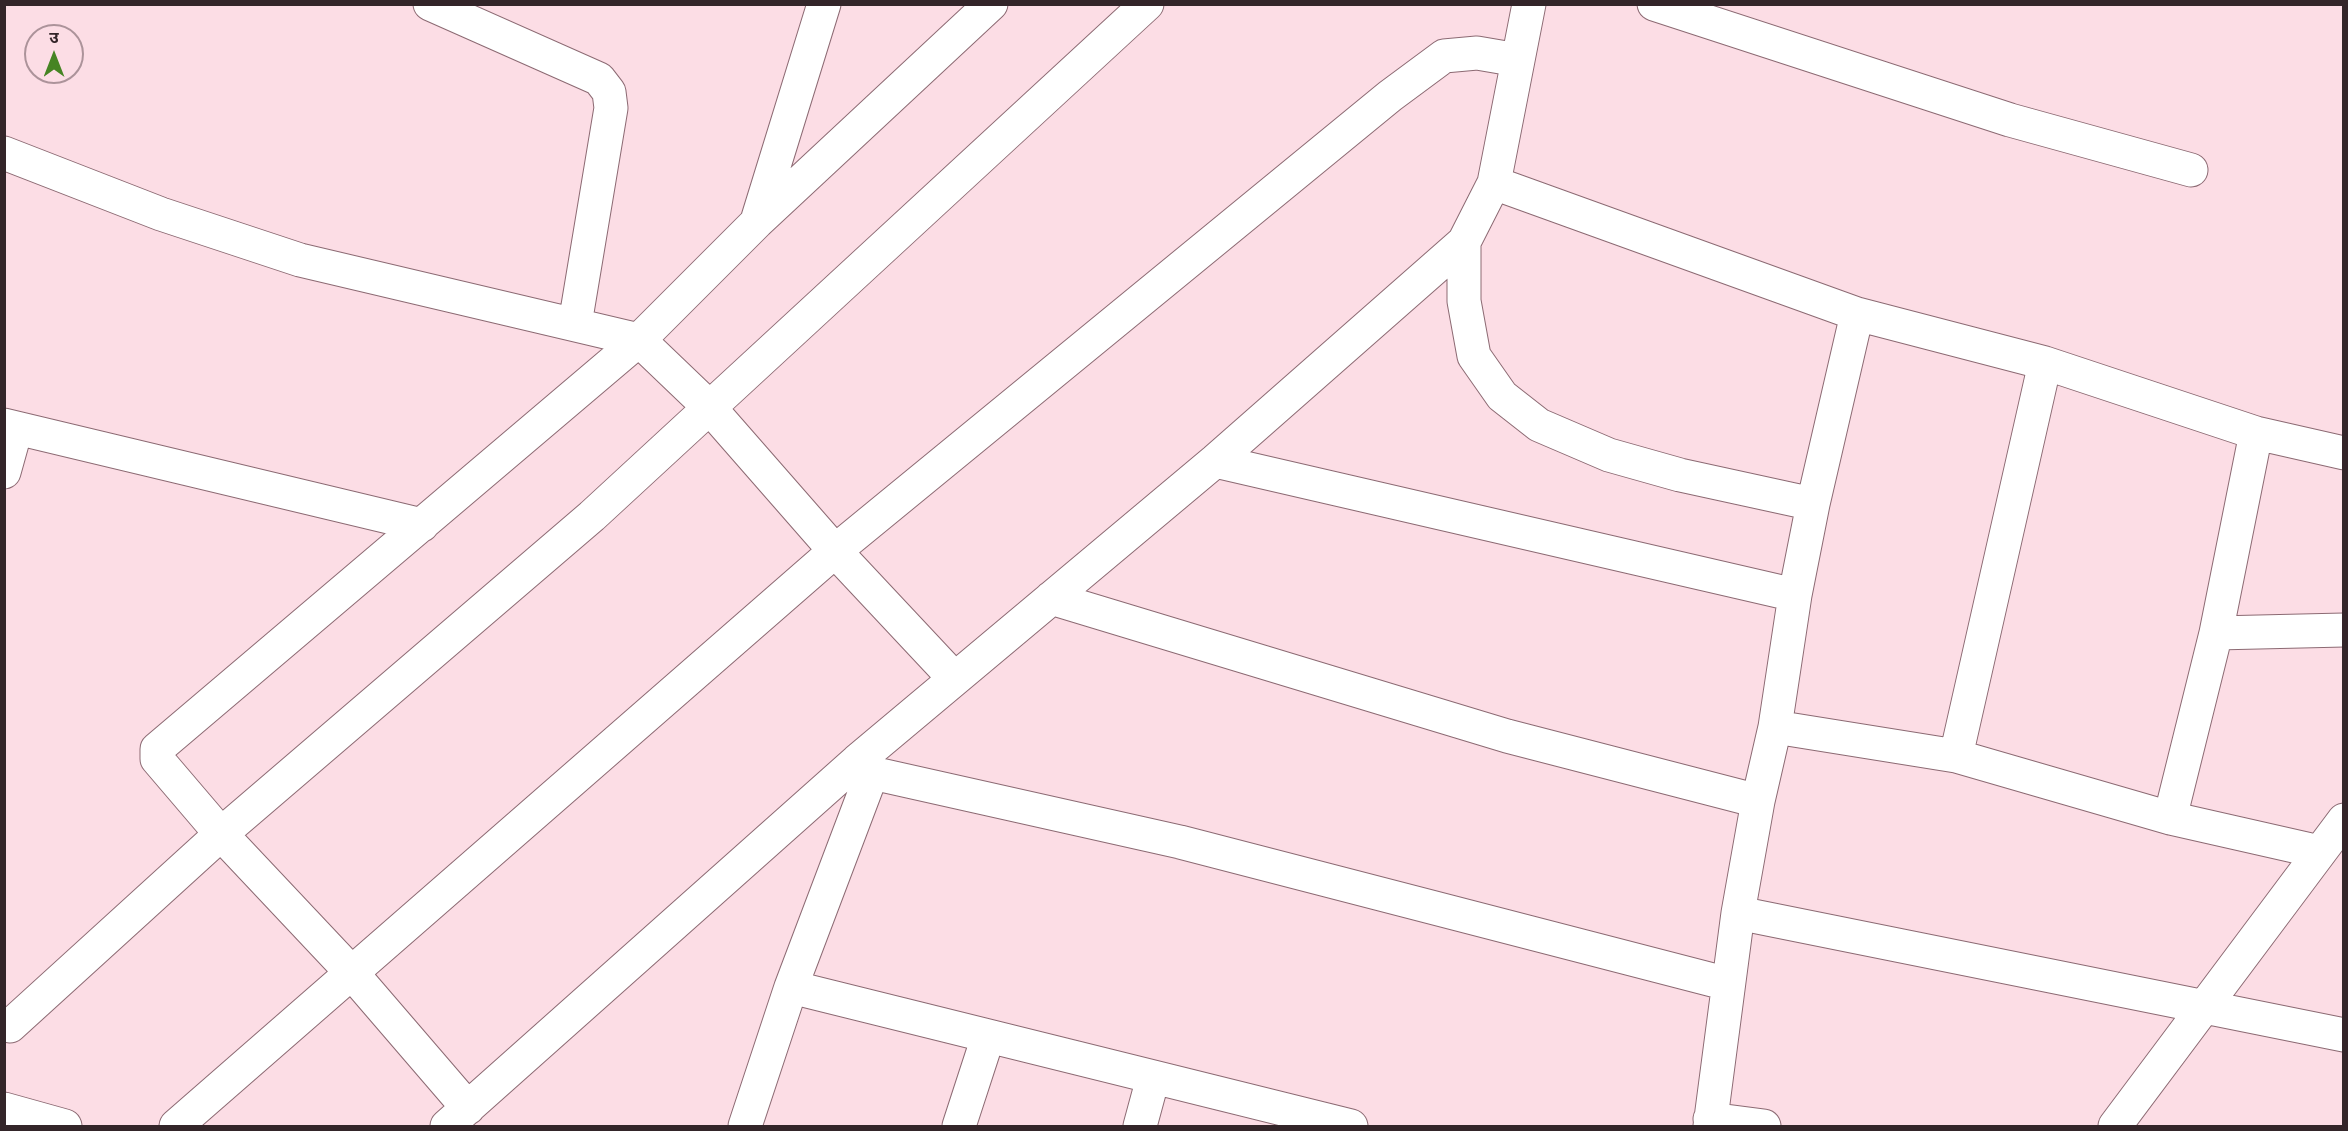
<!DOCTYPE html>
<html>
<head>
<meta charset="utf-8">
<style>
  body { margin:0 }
  #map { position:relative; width:2348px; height:1131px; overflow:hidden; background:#fcdde5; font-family:"Source Sans 3","Noto Sans Devanagari",sans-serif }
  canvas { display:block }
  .frame { position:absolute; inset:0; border:6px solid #332529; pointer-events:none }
  .north { position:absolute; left:24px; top:24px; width:60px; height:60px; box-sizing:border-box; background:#fcdde5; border:2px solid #ac939a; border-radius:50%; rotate:0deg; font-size:16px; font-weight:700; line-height:24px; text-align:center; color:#332529 }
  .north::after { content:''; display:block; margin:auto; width:21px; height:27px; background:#468423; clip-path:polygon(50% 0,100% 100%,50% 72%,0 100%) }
</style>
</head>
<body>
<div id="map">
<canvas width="2348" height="1131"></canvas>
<div class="frame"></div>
<div class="north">उ</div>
</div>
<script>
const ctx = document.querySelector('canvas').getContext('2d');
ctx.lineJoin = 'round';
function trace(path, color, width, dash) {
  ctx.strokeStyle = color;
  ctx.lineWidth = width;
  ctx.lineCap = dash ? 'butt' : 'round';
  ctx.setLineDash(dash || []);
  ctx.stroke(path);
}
const street = new Path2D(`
  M430 4 599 79 609 92 611 108 575 324
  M1654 4 2010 120 2191 170
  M4 153 161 214 300 260 639 340 709 407 835 551 954 678
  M1494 183 1857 314 2045 363 2256 433 2344 453
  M757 221 824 4
  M1464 242V301L1474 356 1502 396 1539 425 1609 455 1680 475 1813 504
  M4 425 422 525
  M1215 461 1795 595
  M4 472 16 429
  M1051 598 1507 736 1758 801
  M2216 633 2344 630
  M1775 727 1956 756 2170 818 2320 852
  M1956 756 2045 363
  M857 761 872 773 1180 842 1728 984
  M2170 818 2216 633 2256 433
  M1738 913 2344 1035
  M791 987 1351 1126
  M10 1026 221 834 592 516 1147 4
  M468 1108 351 972 221 834 157 759V749L639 340 757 222 991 4
  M4 1109 65 1126
  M1710 1119 1764 1126
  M176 1126 835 551 1390 96 1444 56 1477 53 1518 60
  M447 1126 857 761 1215 461 1464 242 1494 183 1529 4
  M745 1126 791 987 872 773
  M959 1126 988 1037
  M1140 1126 1153 1078
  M1710 1126 1738 913 1758 801 1775 727 1795 595 1813 504 1857 314
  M2115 1126 2344 820`);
trace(street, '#8c6a73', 35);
trace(street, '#fff', 33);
</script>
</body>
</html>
